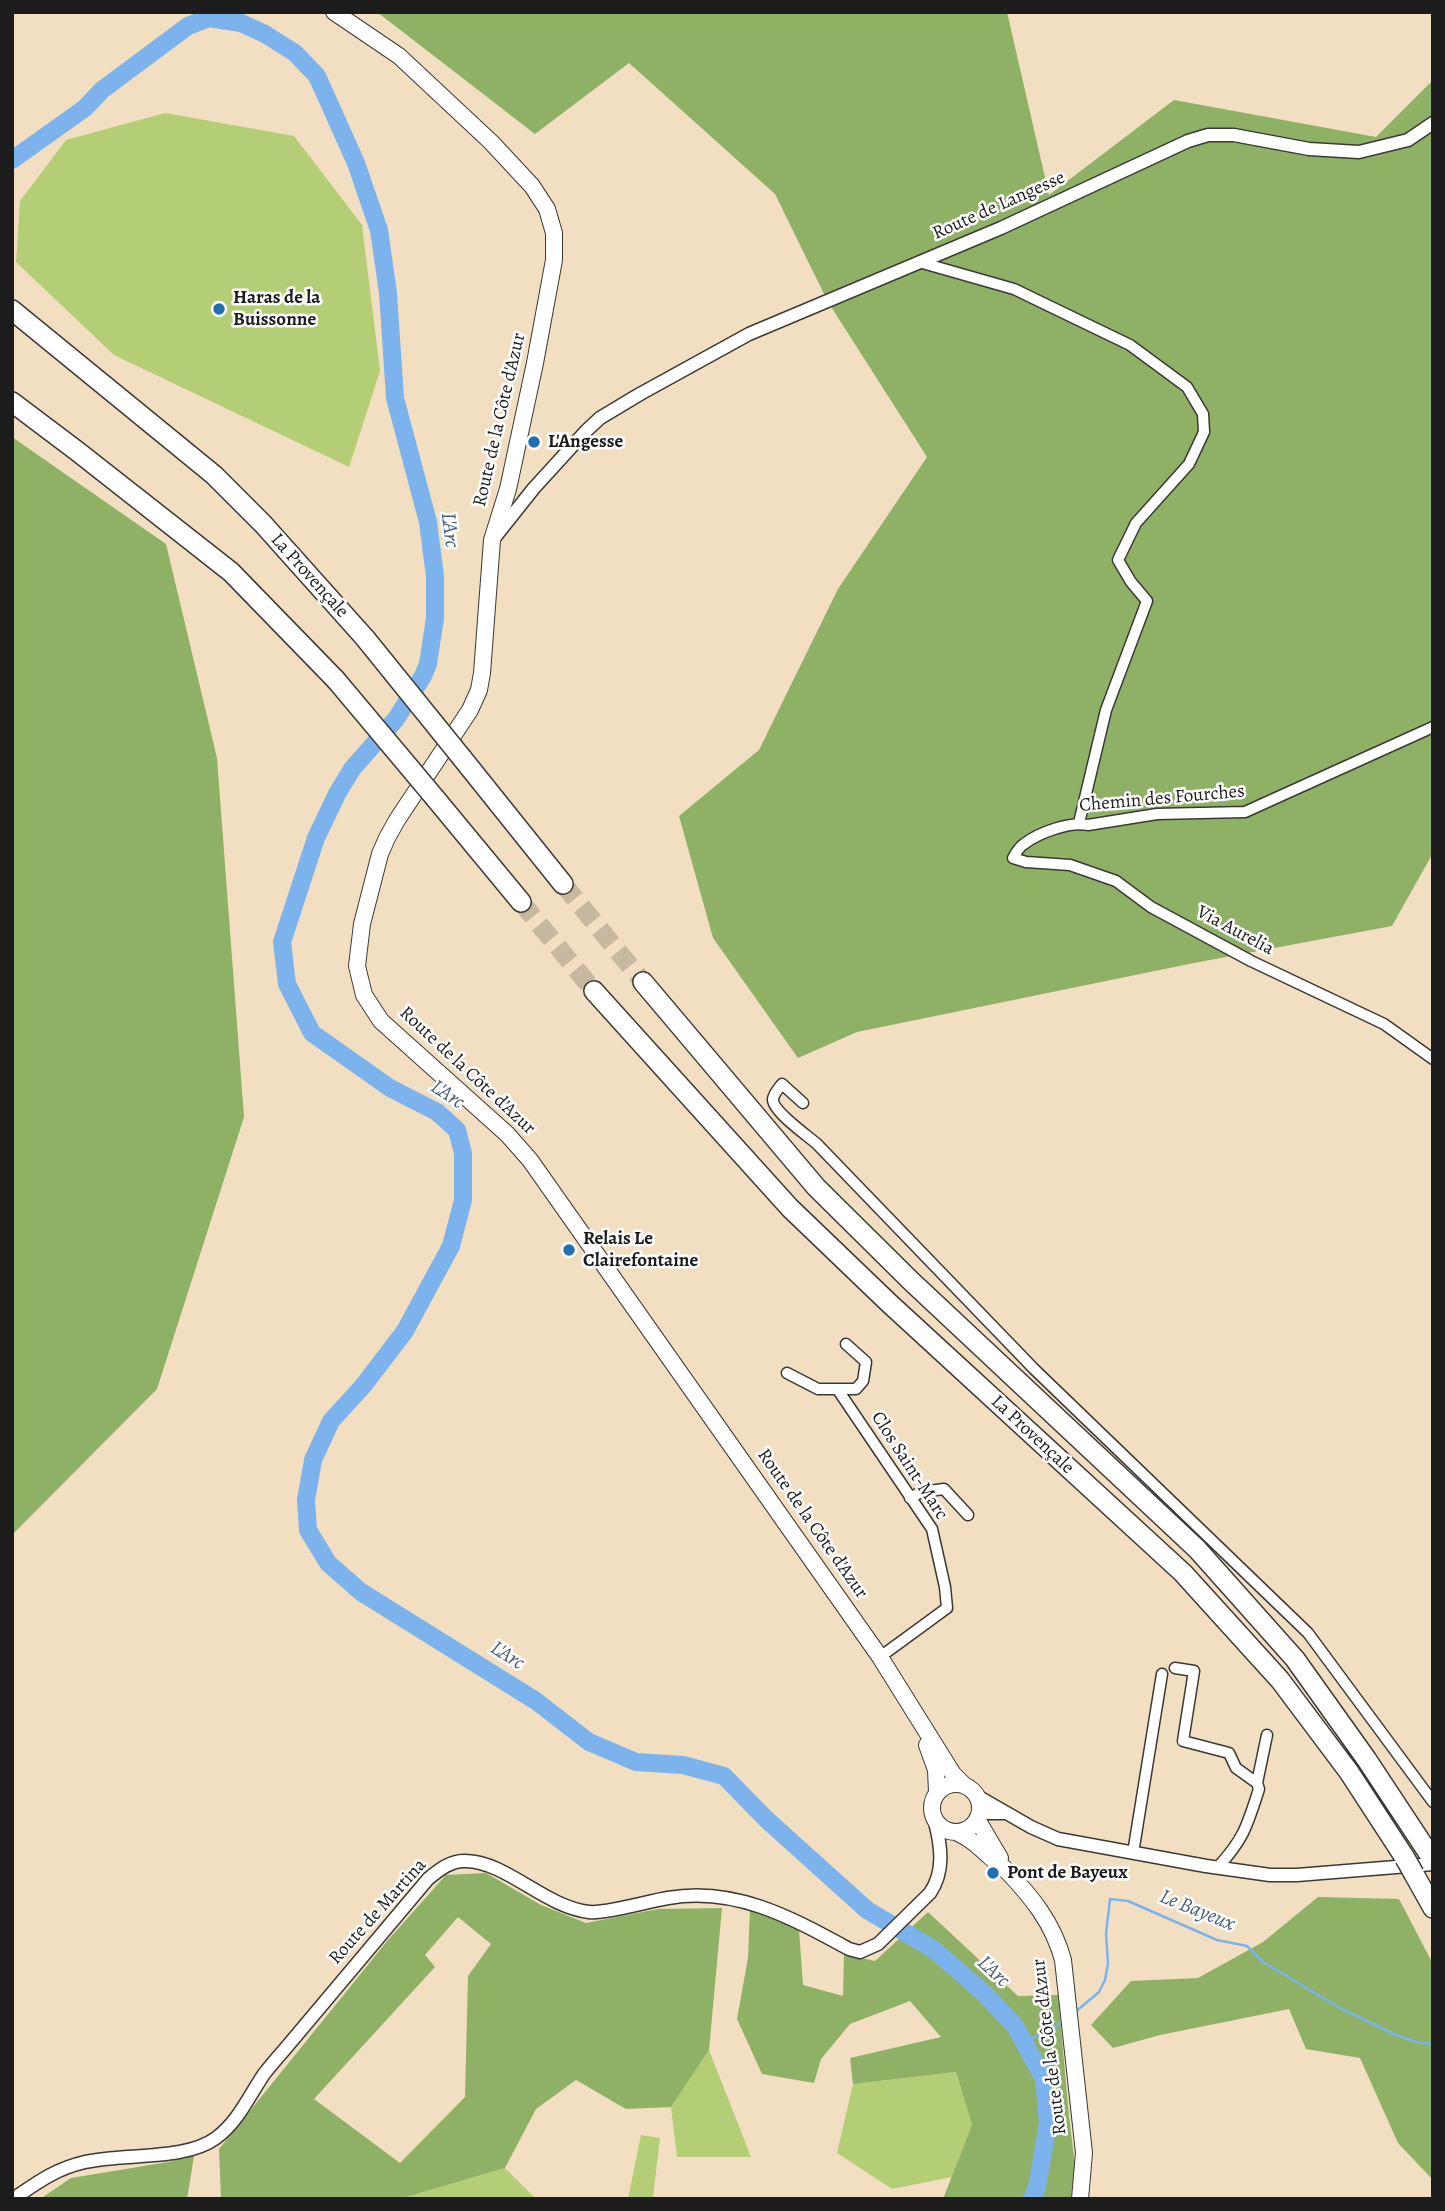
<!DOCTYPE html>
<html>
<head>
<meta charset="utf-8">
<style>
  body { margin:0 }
  #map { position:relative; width:1445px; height:2211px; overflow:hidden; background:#f2dfc1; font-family:Alegreya,serif }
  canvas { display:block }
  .frame { position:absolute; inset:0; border:14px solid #1c1c1c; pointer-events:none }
</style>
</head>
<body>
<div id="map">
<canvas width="1445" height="2211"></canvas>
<div class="frame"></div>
</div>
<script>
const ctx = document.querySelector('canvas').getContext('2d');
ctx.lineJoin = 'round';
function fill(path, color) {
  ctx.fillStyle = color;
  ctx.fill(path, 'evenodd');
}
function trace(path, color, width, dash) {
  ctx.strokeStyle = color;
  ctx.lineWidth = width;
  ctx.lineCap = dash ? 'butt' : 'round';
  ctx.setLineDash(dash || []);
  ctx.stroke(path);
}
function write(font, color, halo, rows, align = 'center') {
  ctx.font = font + ' Alegreya,serif';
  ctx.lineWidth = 5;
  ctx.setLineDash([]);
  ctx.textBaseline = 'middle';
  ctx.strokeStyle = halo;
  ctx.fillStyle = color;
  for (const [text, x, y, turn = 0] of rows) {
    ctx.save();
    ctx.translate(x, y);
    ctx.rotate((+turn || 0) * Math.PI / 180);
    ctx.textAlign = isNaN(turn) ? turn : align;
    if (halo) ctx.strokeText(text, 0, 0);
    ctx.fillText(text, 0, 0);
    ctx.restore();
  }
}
fill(new Path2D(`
  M165 113 294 136 362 225 380 371 349 467 114 355 16 262 20 201 66 140Z
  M709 2050 751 2157H677L671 2107Z
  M956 2072 972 2125 952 2177 892 2189 837 2153 853 2084Z
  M641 2135 660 2138 653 2197 654 2199H628Z
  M505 2168 536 2199H406L405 2197Z`), '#b3ce74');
fill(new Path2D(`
  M377 12H1007L1049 195 1174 100 1376 137 1433 80V853L1392 926 1194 963 857 1032 798 1058 713 938 679 816 759 750 838 589 927 457 828 302 775 194 629 63 535 134Z
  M12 437 166 544 217 758 244 1117 157 1389 12 1535Z
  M486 1873 541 1905 586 1923 658 1909 722 1908 709 2050 671 2107 626 2109 576 2080 536 2109 505 2168 406 2197V2199H221L219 2149 388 1940 446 1875ZM458 1917 491 1944 468 1976 465 2097 400 2163 314 2099 435 1967 425 1955Z
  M1318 1897 1399 1899 1433 1964V2180L1398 2143 1360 2058 1306 2049 1289 2009 1160 2035 1113 2048 1091 2025 1131 1981 1198 1978 1263 1942Z
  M750 1909 799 1930 803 1985 843 1996 844 1954 875 1961 928 1912 1018 1996 1058 1995 1069 2116 1075 2165 1071 2199H943L972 2125 956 2072 853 2084 850 2058 941 2037 910 2001 850 2024 821 2059 814 2083 762 2074 737 2019 748 1958Z
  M194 2156 187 2199H40L71 2178 168 2162Z`), '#8eb166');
trace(new Path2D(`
  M1074 2013 1099 1992 1105 1980 1108 1963 1106 1934 1110 1899 1128 1901 1217 1940 1247 1946 1263 1962 1340 2008 1394 2034 1416 2042 1433 2044
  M1023 2042 1048 2031 1063 2022`), '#7db3ec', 2.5);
trace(new Path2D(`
  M12 160 85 108 102 90 188 26 209 18 241 23 265 34 295 53 317 76 356 163 379 230 388 293 395 398 428 522 435 576V618L428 664 423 676 396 719 352 769 337 794 316 838 282 942 287 984 312 1033 390 1088 437 1112 457 1130 463 1153V1200L451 1246 405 1331 363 1386 331 1421 313 1460 306 1500 308 1530 328 1563 361 1592 536 1701 589 1742 636 1762 683 1765 724 1776 766 1819 867 1910 933 1949 985 1994 1015 2026 1044 2079 1048 2123 1037 2187 1032 2199`), '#7db3ec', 18);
trace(new Path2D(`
  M563 884 643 982
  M521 902 594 991`), '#c7b8a0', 19, [19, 10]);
const minor = new Path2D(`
  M919 262 1014 289 1130 345 1187 387 1203 414 1204 432 1189 464 1136 523 1118 560 1131 582 1147 601 1106 710 1079 823
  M1433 727 1245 812 1157 814 1088 825C1070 821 1038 833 1024 844 1019 847 1016 853 1013 858L1026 862 1070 865 1116 881 1151 907 1251 961 1384 1024 1433 1059
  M803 1103 782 1084C779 1088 774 1093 773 1099 772 1111 808 1136 817 1144L1034 1369 1308 1633 1433 1802
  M787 1373 818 1389H856L863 1381 866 1362 846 1344
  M838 1390 932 1529 945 1587 947 1608 880 1657
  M910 1498 921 1492 944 1489 968 1515
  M1175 1668 1194 1671 1183 1741 1229 1753 1236 1768 1257 1783 1259 1789C1247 1826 1244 1839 1217 1868
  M1257 1783 1267 1735
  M1133 1853 1162 1674`);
const tertiary = new Path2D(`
  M495 537 534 488 586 431 600 418 640 394 749 334 1001 228 1188 141 1208 135H1234L1309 149 1359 152 1408 140 1433 123
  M977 1796 1031 1827 1058 1839 1206 1866 1270 1875H1297L1433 1864
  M979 1813H1004
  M13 2199C38 2182 55 2169 85 2162 123 2153 185 2161 216 2138 238 2122 249 2096 264 2074 271 2065 278 2057 285 2049L428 1879C439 1870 451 1860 466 1861 507 1862 545 1907 589 1912 605 1914 649 1901 668 1898 735 1886 792 1918 849 1949L860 1952 878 1944 930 1893C945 1871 941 1846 935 1822`);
const primary = new Path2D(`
  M334 12 399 56 491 142 532 186 547 209 554 233V260L535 363 508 489 492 540 482 673 479 690 470 710 397 820 387 838 380 854 362 924 357 966 364 995 381 1021 507 1134 530 1160 880 1657 953 1774 965 1786
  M927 1745 936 1770 937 1792
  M932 1808a24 24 0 1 1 48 0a24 24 0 1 1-48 0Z
  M977 1819 1000 1858
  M958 1833C971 1839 978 1846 988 1855 993 1860 1000 1864 1005 1869 1032 1897 1053 1923 1063 1960L1084 2153 1080 2199`);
const motorway = new Path2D(`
  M12 310 214 475 263 524 365 638
  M12 402 77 451 231 572 336 680
  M462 758 563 884
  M435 798 521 902
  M643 982 816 1187 911 1281 1197 1549 1295 1659 1367 1760 1433 1860
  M594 991 790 1208 889 1303 1183 1573 1280 1680 1349 1772 1405 1858
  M1414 1874 1433 1908`);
trace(minor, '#3c3935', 13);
trace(tertiary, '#3c3935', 15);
trace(primary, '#3c3935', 18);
trace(motorway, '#3c3935', 22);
trace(minor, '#fff', 10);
trace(tertiary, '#fff', 12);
trace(primary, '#fff', 16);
trace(motorway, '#fff', 19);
const motorwayBridge = new Path2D(`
  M365 638 462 758
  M336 680 435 798
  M1405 1858 1414 1874`);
trace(motorwayBridge, '#3c3935', 22, []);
trace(motorwayBridge, '#fff', 19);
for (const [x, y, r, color] of [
  [219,309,7,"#1f6fb2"],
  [534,442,7,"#1f6fb2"],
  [569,1250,7,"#1f6fb2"],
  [993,1873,7,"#1f6fb2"]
]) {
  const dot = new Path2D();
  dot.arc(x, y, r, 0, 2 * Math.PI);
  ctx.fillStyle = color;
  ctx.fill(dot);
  trace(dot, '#fff', 2.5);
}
write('19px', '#1c1c1c', '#fff', [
  ["Route de Langesse",999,206,-24],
  ["Route de la Côte d'Azur",500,420,-77],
  ["La Provençale",309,576,48],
  ["Chemin des Fourches",1162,799,-5],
  ["Via Aurelia",1235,931,28],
  ["Route de la Côte d'Azur",467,1071,43],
  ["La Provençale",1032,1435,43],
  ["Clos Saint-Marc",909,1466,57],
  ["Route de la Côte d'Azur",812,1524,55],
  ["Route de Martina",378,1912,-48],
  ["Route de la Côte d'Azur",1050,2047,-97]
]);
write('bold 19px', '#1c1c1c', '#fff', [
  ["Haras de la",233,298],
  ["Buissonne",233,320],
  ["L'Angesse",548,442],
  ["Relais Le",583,1239],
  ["Clairefontaine",583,1261],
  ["Pont de Bayeux",1007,1873]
], 'left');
write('italic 21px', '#48607a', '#fff', [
  ["L'Arc",449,530,83],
  ["L'Arc",447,1095,34],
  ["L'Arc",507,1656,32],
  ["Le Bayeux",1197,1911,22],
  ["L'Arc",993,1972,43]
]);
</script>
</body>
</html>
